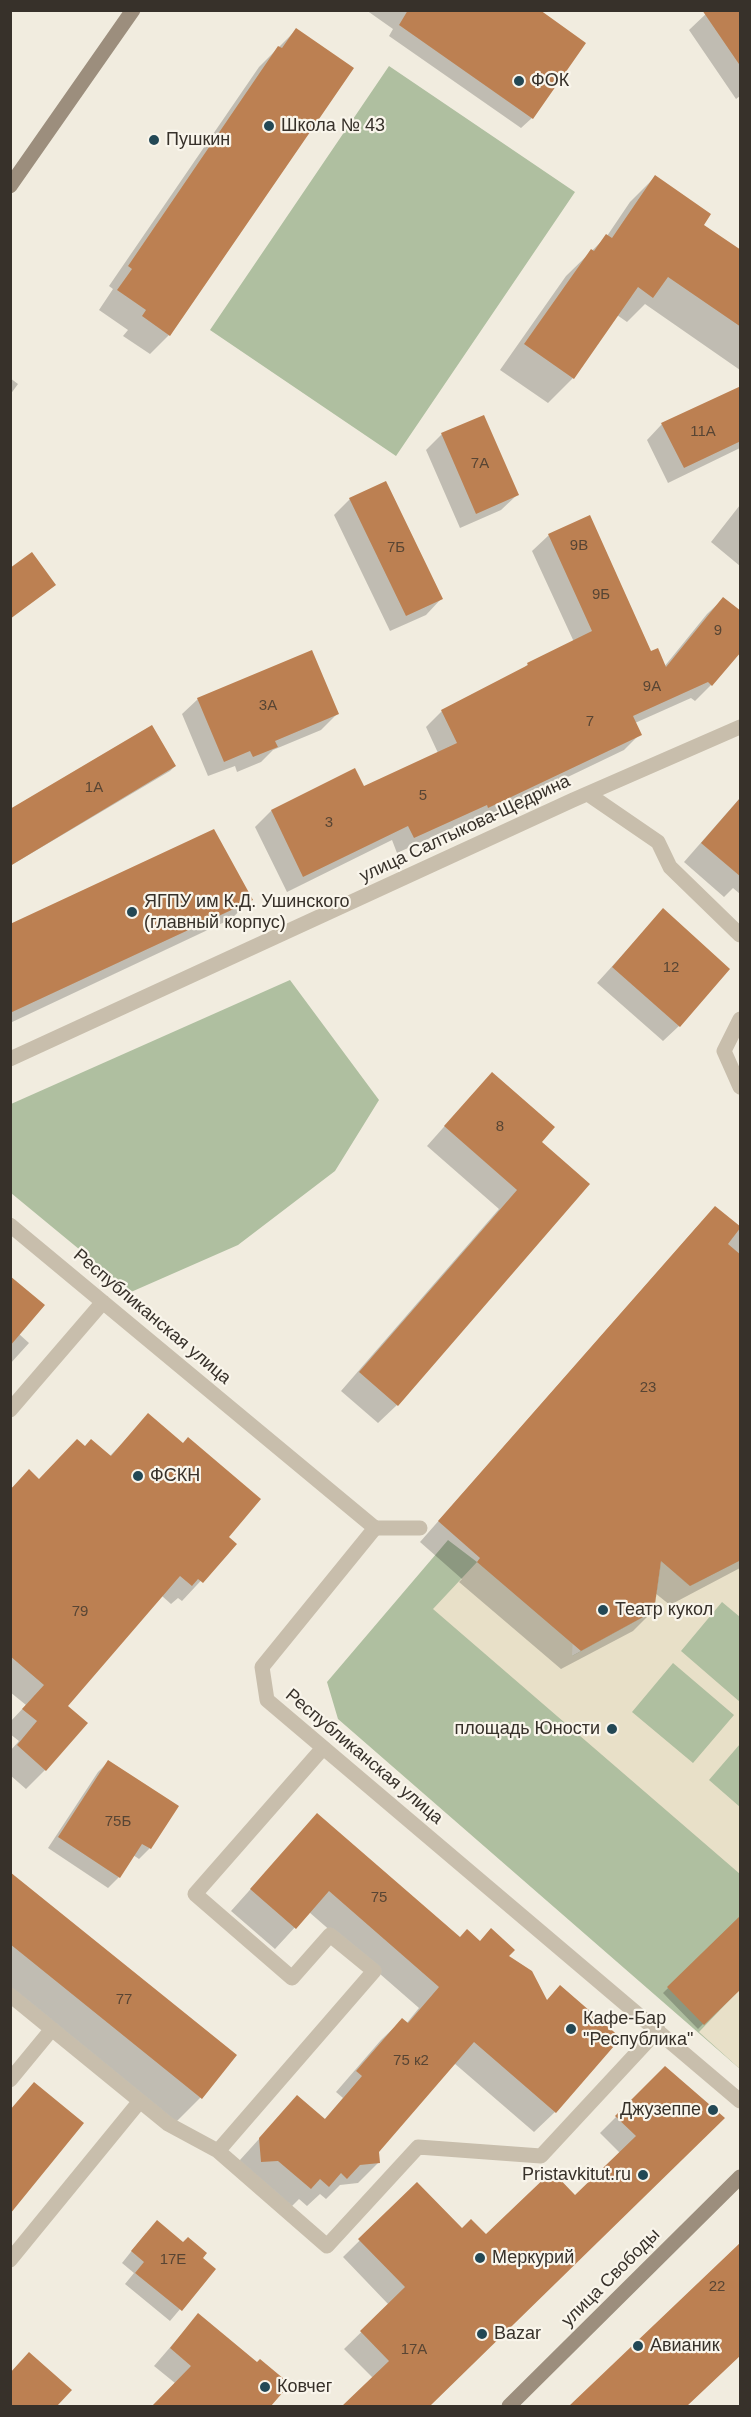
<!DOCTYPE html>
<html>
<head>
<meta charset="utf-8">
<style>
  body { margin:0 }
  #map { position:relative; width:751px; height:2417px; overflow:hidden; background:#f1ecdf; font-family:Arial,sans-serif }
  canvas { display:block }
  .frame { position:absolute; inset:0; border:12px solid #37312a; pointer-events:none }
</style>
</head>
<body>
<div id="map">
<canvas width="751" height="2417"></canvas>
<div class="frame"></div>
</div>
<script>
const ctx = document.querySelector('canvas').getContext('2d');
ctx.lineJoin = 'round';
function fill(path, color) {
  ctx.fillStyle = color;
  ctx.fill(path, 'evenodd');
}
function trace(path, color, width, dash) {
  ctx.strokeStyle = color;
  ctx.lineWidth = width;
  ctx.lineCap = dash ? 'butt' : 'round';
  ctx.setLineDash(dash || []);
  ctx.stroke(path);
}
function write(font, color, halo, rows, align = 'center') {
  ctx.font = font + ' Arial,sans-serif';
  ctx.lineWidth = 4.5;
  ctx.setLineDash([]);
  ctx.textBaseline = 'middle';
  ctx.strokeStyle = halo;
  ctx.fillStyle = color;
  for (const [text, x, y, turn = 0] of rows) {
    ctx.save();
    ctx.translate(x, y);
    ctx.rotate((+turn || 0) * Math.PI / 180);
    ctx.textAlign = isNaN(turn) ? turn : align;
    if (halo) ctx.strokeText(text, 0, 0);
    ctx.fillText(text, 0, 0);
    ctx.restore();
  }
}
fill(new Path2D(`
  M389 66 575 192 396 456 210 330Z
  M290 980 379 1100 335 1171 238 1245 131 1292 11 1193V1104Z
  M448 1540 477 1562 572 1656 654 1611 662 1557 677 1569 676 1574 690 1586 740 1560V2069L338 1719 327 1682Z`), '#afbfa0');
fill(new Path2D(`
  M662 1557 677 1569 676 1574 690 1586 740 1560V1617L722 1602 681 1651 740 1702V1744L709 1780 740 1807V1874L433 1609 477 1562 574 1620 572 1656 654 1611ZM673 1663 734 1715 693 1763 632 1712Z
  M740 1989V2069L699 2032Z`), '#e8e0c8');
fill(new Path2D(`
  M366 10H537L532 118 521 128 389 36 393 29Z
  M710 10H740V96L736 99 689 30Z
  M296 30 169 335 150 354 123 336 128 330 99 310 113 289 109 286 259 67Z
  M655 177 702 225 740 252V370L645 304 627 322 617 315 573 378 548 403 500 370 566 276 607 236 630 202Z
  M10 378 18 384 10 395Z
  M740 388V448L668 483 647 440 662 424Z
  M442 434 517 495 501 510 460 528 426 450Z
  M350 499 441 599 426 615 390 631 334 515Z
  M740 505V566L711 542Z
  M590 517 651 653 664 667 707 614 723 599 711 685 695 701 691 698 635 723 640 734 624 750 472 823 470 820 397 853 392 840 287 892 255 827 271 811 355 770 363 788 438 753 426 727 442 711 522 670 528 664 574 642 532 551 549 535Z
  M198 699 337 714 321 730 273 750 261 762 237 772 235 766 208 776 182 714Z
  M175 766 170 771 10 866V811Z
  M740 798V894L733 888 724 897 684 862Z
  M251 900 231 919 10 1023V926Z
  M663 910 679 1026 663 1041 597 983Z
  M474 1093 540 1142 587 1184 397 1405 378 1423 341 1391 499 1209 427 1146Z
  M715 1208 740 1229V1568L670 1605 655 1593 653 1611 633 1631 561 1669 459 1582 462 1579 420 1542 696 1228Z
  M10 1278 19 1334 29 1343 10 1364Z
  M149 1415 227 1537 235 1544 182 1601 178 1598 171 1604 162 1596 66 1706 45 1770 26 1789 10 1775V1751L19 1741 10 1734V1722L26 1705 10 1692V1488L39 1480 85 1447 109 1457Z
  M109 1761 150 1848 139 1859 133 1855 119 1877 108 1888 48 1848 98 1772Z
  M317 1815 460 1938 479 1942 507 1956 555 2112 534 2132 454 2063 377 2151 378 2163 358 2183 340 2185 326 2199 320 2194 307 2206 299 2199 290 2208 257 2181H241L240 2160 297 2097 324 2120 343 2098 336 2092 381 2040 402 2020 406 2024 419 2008 309 1912 275 1949 231 1911Z
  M10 1874 235 2056 200 2098 175 2123 10 1990Z
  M740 1917V1987L698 2029 663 1993Z
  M665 2068 723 2119 429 2406H344L373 2378 344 2349 389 2305 343 2257 417 2184 462 2230 486 2236 575 2197 620 2153 600 2133Z
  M146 2233 201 2258 214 2269 170 2321 125 2284 134 2273 122 2263Z
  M740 2244V2353L686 2406H572Z
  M198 2315 257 2364 288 2384 269 2406H153L175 2383 154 2366Z
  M10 2374 70 2390 55 2406H10Z`), '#0003');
fill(new Path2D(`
  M408 10H540L586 43 533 119 399 25Z
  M702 10H741V67Z
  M296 28 354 68 170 336 142 316 146 310 117 290 132 269 128 266 278 46 282 48Z
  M655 175 711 214 704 225 741 250V327L668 277 653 298 638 287 574 379 524 344 591 249 594 251 606 234 612 238Z
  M741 386V441L684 468 661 423Z
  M484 415 519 495 476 514 441 433Z
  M386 481 443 599 406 616 349 498Z
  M590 515 651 651 658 648 666 667 723 597 741 611V652L712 686 708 682 633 716 642 735 488 808 487 805 414 838 408 826 303 877 271 810 355 768 364 786 457 743 441 710 528 665 527 663 592 631 548 534Z
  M32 552 56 585 10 619V568Z
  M312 650 339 714 275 741 278 747 253 757 250 751 224 762 197 698Z
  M152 725 176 766 10 866V809Z
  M741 797V877L701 843Z
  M214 829 253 900 10 1013V924Z
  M663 908 730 969 680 1027 612 967Z
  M492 1072 555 1127 542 1142 590 1184 398 1406 359 1372 517 1190 444 1126Z
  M715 1206 741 1227 728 1244 741 1255V1560L690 1586 661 1561 654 1611 581 1651 477 1562 480 1558 438 1521Z
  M10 1276 45 1305 10 1346Z
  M148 1413 183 1443 188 1437 261 1499 229 1537 237 1544 203 1583 198 1579 192 1586 180 1576 68 1706 88 1723 46 1771 17 1745 37 1721 22 1709 44 1685 10 1656V1490L29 1469 39 1479 77 1439 85 1446 91 1439 111 1456Z
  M108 1760 179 1806 151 1849 142 1844 120 1878 58 1837Z
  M317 1813 460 1937 467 1929 480 1941 491 1928 515 1950 509 1956 532 1971 547 2000 560 1985 621 2038 556 2113 474 2042 379 2152 380 2163 360 2165 347 2179 341 2173 329 2187 320 2179 311 2189 278 2161 261 2162 259 2138 297 2095 325 2119 362 2076 356 2071 402 2018 408 2023 439 1987 329 1891 296 1929 250 1889Z
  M10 1872 237 2055 202 2099 10 1944Z
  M741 1915V1989L704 2025 667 1987Z
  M665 2066 725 2118 430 2406H342L389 2361 360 2331 405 2287 358 2239 417 2182 462 2228 471 2219 486 2234 552 2171 575 2195 636 2136 615 2116Z
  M34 2082 84 2123 10 2214V2110Z
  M157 2220 183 2242 188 2237 207 2253 203 2258 216 2269 182 2311 135 2273 144 2262 131 2251Z
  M741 2242V2355L687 2406H569Z
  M198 2313 257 2362 260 2359 290 2384 271 2406H152L191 2366 170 2348Z
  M29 2352 72 2390 57 2406H10V2373Z`), '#bc8052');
trace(new Path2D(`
  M375 1528H420
  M10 1995 168 2124 218 2151 327 2246 418 2147 541 2156 658 2030
  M10 2080 52 2029
  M218 2151 374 1971 330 1935 292 1978 195 1894 323 1748
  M10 2260 140 2101`), '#c8beac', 15);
trace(new Path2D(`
  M588 794 658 842 670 867 740 935
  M740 1019 724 1051 740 1087
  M10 1059 573 800 740 727
  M10 1225 375 1528 262 1667 267 1700 740 2101
  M10 1410 103 1302`), '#c8beac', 15);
trace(new Path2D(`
  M10 186 133 10
  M509 2406 740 2177`), '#9c8e7d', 15);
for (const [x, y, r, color] of [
  [519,81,6,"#234855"],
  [269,126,6,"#234855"],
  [154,140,6,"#234855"],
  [132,912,6,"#234855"],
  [138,1476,6,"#234855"],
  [603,1610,6,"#234855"],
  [612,1729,6,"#234855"],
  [571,2029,6,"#234855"],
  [713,2110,6,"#234855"],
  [643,2175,6,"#234855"],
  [480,2258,6,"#234855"],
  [482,2334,6,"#234855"],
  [638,2346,6,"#234855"],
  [265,2387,6,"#234855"]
]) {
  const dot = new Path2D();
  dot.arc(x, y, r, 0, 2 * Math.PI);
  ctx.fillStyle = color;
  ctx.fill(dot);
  trace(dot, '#f9f5eb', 2);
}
write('15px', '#584534', null, [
  ["11А",703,432],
  ["7А",480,464],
  ["9В",579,546],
  ["7Б",396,548],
  ["9Б",601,595],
  ["9",718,631],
  ["9А",652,687],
  ["3А",268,706],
  ["7",590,722],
  ["1А",94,788],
  ["5",423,796],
  ["3",329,823],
  ["12",671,968],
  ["8",500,1127],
  ["23",648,1388],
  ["79",80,1612],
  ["75Б",118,1822],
  ["75",379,1898],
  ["77",124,2000],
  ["75 к2",411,2061],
  ["17Е",173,2260],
  ["22",717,2287],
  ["17А",414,2350]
]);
write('18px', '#37312a', '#f9f5eb', [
  ["ФОК",531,81],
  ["Школа № 43",281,126],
  ["Пушкин",166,140],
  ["ЯГПУ им К.Д. Ушинского",144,902],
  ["(главный корпус)",144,923],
  ["ФСКН",150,1476],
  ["Театр кукол",615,1610],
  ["площадь Юности",600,1729,"right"],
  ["Кафе-Бар",583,2019],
  ["\"Республика\"",583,2040],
  ["Джузеппе",701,2110,"right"],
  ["Pristavkitut.ru",631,2175,"right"],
  ["Меркурий",492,2258],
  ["Bazar",494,2334],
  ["Авианик",650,2346],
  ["Ковчег",277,2387]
], 'left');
write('18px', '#37312a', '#f9f5eb', [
  ["улица Салтыкова-Щедрина",465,829,-25],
  ["Республиканская улица",152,1317,40],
  ["Республиканская улица",364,1757,40],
  ["улица Свободы",611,2278,-45]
]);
</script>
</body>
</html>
